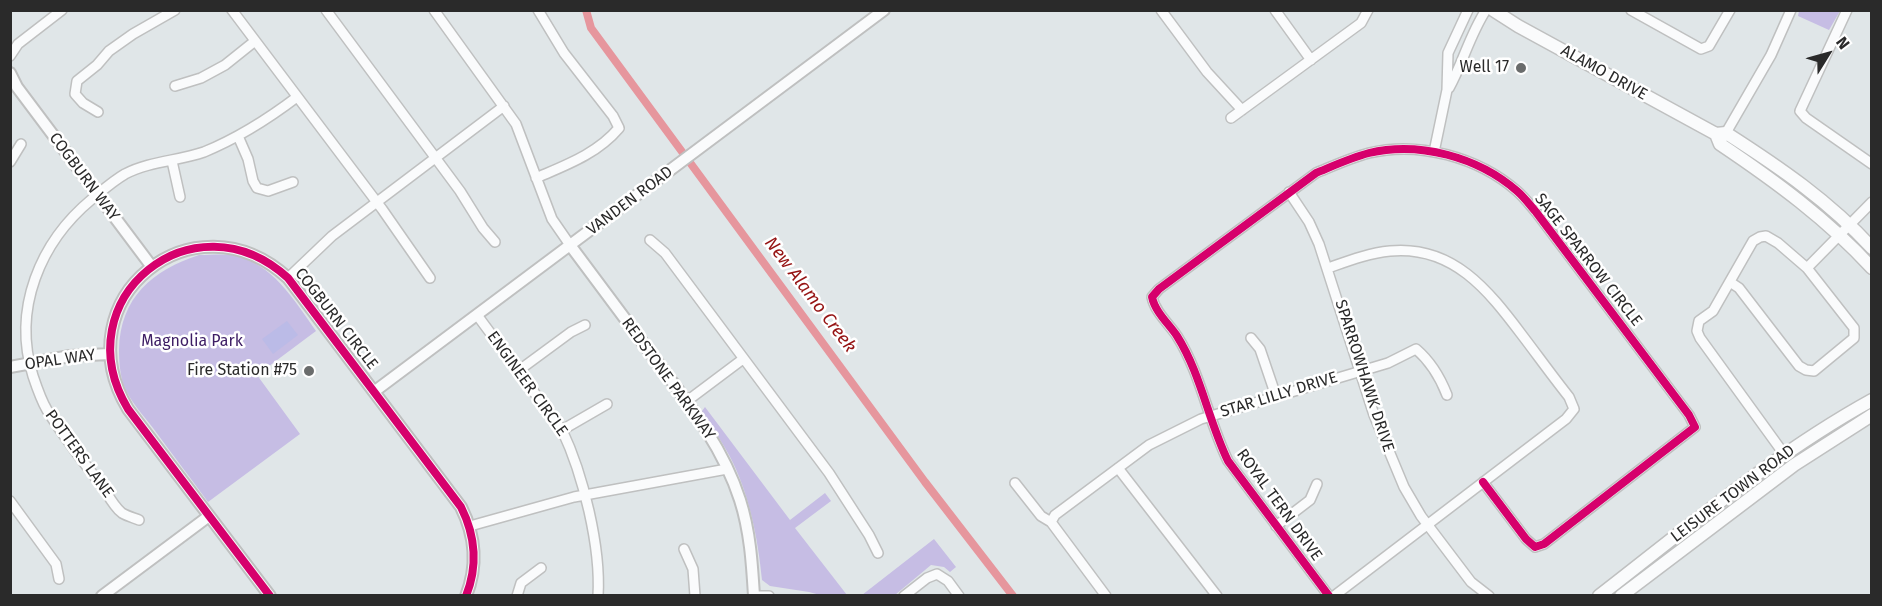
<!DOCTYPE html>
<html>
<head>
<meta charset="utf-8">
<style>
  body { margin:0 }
  #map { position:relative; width:1882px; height:606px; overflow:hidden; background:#e0e6e8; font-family:"Fira Sans",sans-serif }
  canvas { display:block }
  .frame { position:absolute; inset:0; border:12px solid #2a2a2a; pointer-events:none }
  .north { position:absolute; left:1798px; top:24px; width:60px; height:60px; -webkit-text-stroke:4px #fff; paint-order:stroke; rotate:53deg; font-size:16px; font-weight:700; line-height:24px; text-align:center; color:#2a2a2a }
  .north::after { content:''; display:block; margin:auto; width:21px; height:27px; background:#2a2a2a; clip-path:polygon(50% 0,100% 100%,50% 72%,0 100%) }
</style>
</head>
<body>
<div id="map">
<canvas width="1882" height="606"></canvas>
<div class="frame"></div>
<div class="north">N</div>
</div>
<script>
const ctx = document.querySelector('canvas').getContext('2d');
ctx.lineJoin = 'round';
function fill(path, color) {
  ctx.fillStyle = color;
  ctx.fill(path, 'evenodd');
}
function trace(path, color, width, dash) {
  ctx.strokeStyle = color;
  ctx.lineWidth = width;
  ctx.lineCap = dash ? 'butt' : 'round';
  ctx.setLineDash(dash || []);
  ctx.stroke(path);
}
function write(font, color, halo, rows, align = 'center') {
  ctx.font = font + ' "Fira Sans",sans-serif';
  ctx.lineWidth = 5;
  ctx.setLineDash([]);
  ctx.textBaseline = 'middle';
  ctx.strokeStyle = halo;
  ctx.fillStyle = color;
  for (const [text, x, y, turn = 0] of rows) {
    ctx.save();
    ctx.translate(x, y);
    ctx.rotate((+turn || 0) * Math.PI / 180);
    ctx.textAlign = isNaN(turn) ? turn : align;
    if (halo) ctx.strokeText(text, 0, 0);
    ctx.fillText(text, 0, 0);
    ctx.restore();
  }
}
fill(new Path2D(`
  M1799 11V10L1840 11 1829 30 1798 16Z
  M199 255C209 255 221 254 232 255 272 262 294 300 316 331L257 375 300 434 208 502C190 477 171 453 153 428 143 415 130 401 124 386 120 376 119 360 119 350 120 297 153 270 199 255Z
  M705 407 790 520 825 493 831 501 795 528 847 595H820L809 592 770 586 762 580C758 538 749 492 729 455 721 440 711 426 702 411Z
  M934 539 956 567 950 572 944 567 931 565 895 595H862Z`), '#c6bde4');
fill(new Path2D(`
  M287 321 298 335 273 354 262 339Z`), '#bbbbe7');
trace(new Path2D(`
  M586 10 591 28 616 62 925 482 1013 596`), '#e6969d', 8);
const minor = new Path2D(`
  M232 10 382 209 430 278
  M326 10 460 191 483 228 495 242
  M434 10 516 124 552 219 570 245
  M1161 10 1207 72 1242 110
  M1275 10 1311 60
  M1631 10 1701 49 1709 46 1730 10
  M1847 10 1800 111 1806 118 1872 164
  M10 56 18 44 62 10
  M175 86 201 78 225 65 255 41
  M1449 88C1463 63 1470 34 1486 10
  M98 112 83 103 75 94 77 81 97 65 109 51 133 34 175 10
  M1231 118 1361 23 1368 10
  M238 136 248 159 253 181 257 188 268 191 293 182
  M1723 138 1771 55 1791 10
  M1434 152 1447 90 1448 53 1468 10
  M172 161 180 197
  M10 162 21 144
  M536 178C566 165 597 154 619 128L613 116 564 53 538 10
  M1289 192 1309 222 1319 244 1374 415 1404 487 1421 516 1471 582 1489 596
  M650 240 665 253 829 473 869 535 878 553
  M1328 268C1348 261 1369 253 1390 251 1453 245 1488 290 1522 335 1538 356 1553 377 1569 397L1574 409 1566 419 1334 596
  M1807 268 1872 202
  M288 278 332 236 504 106
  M1730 282 1739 288 1799 366 1806 370 1814 371 1854 338V328L1807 268 1778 243 1766 236 1760 237 1753 241 1713 311 1699 321 1697 331 1700 338 1784 454
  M477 315 562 430C583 474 601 547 598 596
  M1251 338 1260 349 1276 396
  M518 371 571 332 585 325
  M687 401 743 359
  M562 430 607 404
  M1118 468 1217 596
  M1015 483 1041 516 1051 522 1106 596
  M10 501 56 564 59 579
  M139 520C134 518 127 516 122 513 114 507 108 495 103 487 83 462 64 437 47 410 41 400 37 388 33 376 12 309 40 242 92 199 103 190 113 181 125 174 150 161 178 161 204 152 238 138 268 119 297 97
  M1051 522 1055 515 1149 445 1201 419 1388 363 1416 349C1430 361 1440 377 1447 395
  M470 526 574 497 727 469
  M1276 526 1310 500 1317 484
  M684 549 693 569 695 596
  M517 596 521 583 541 568
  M759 596H769
  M904 596 927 578 937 574 948 581 959 596
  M1329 596 1228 461C1208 420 1201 374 1177 336 1169 324 1155 312 1152 297L1159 289 1316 173C1333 166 1350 158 1369 153 1419 141 1478 157 1517 191 1524 197 1530 205 1536 212L1689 415 1695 427 1544 544 1535 547 1526 539 1483 482`);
const tertiary = new Path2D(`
  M10 73 17 87 152 267
  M570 245C598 283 627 321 655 359 689 404 723 447 740 500 750 531 752 563 754 596
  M10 367 70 356 109 354
  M375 391 884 10
  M102 596 209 516
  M270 596 128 409C62 299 194 192 288 278L461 507C475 535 478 566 466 596`);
const secondary = new Path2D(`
  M1493 10 1518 26 1716 134 1726 133C1779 167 1829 201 1872 248
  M1716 134 1720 144C1775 181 1827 219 1872 268
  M1599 596C1687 528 1774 454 1872 400
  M1621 596 1794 465 1872 415`);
trace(minor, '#bfc0c0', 12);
trace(tertiary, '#bfc0c0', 14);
trace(secondary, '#bfc0c0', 15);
trace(minor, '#fafbfc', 9);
trace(tertiary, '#fafbfc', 10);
trace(secondary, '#fafbfc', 12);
trace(new Path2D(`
  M270 596 128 409C62 299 194 192 288 278L461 507C475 535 478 566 466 596
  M1329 596 1228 461C1208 420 1201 374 1177 336 1169 324 1155 312 1152 297L1159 289 1316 173C1333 166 1350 158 1369 153 1419 141 1478 157 1517 191 1524 197 1530 205 1536 212L1689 415 1695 427 1544 544 1535 547 1526 539 1483 482`), '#d6006c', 8);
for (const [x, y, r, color] of [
  [1521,68,6,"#6a6c6c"],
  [309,371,6,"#6a6c6c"]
]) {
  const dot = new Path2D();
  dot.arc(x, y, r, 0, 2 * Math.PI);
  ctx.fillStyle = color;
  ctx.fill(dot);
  trace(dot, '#fff', 2);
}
write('16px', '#2a2a2a', '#fff', [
  ["Well 17",1509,68],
  ["Fire Station #75",297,371]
], 'right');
write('16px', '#2a2a2a', '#fff', [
  ["ALAMO DRIVE",1604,73,29],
  ["COGBURN WAY",84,177,53],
  ["VANDEN ROAD",630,201,-37],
  ["SAGE SPARROW CIRCLE",1588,260,52],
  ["COGBURN CIRCLE",336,319,52],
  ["OPAL WAY",60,360,-8],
  ["SPARROWHAWK DRIVE",1364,376,72],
  ["REDSTONE PARKWAY",668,379,54],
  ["ENGINEER CIRCLE",527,384,54],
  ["STAR LILLY DRIVE",1279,395,-17],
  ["POTTERS LANE",79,454,54],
  ["LEISURE TOWN ROAD",1733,494,-37],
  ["ROYAL TERN DRIVE",1279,505,54]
]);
write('16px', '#3d1d64', '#fff', [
  ["Magnolia Park",192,342]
]);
write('italic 18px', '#951313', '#fff', [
  ["New Alamo Creek",810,295,53]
]);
</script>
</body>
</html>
